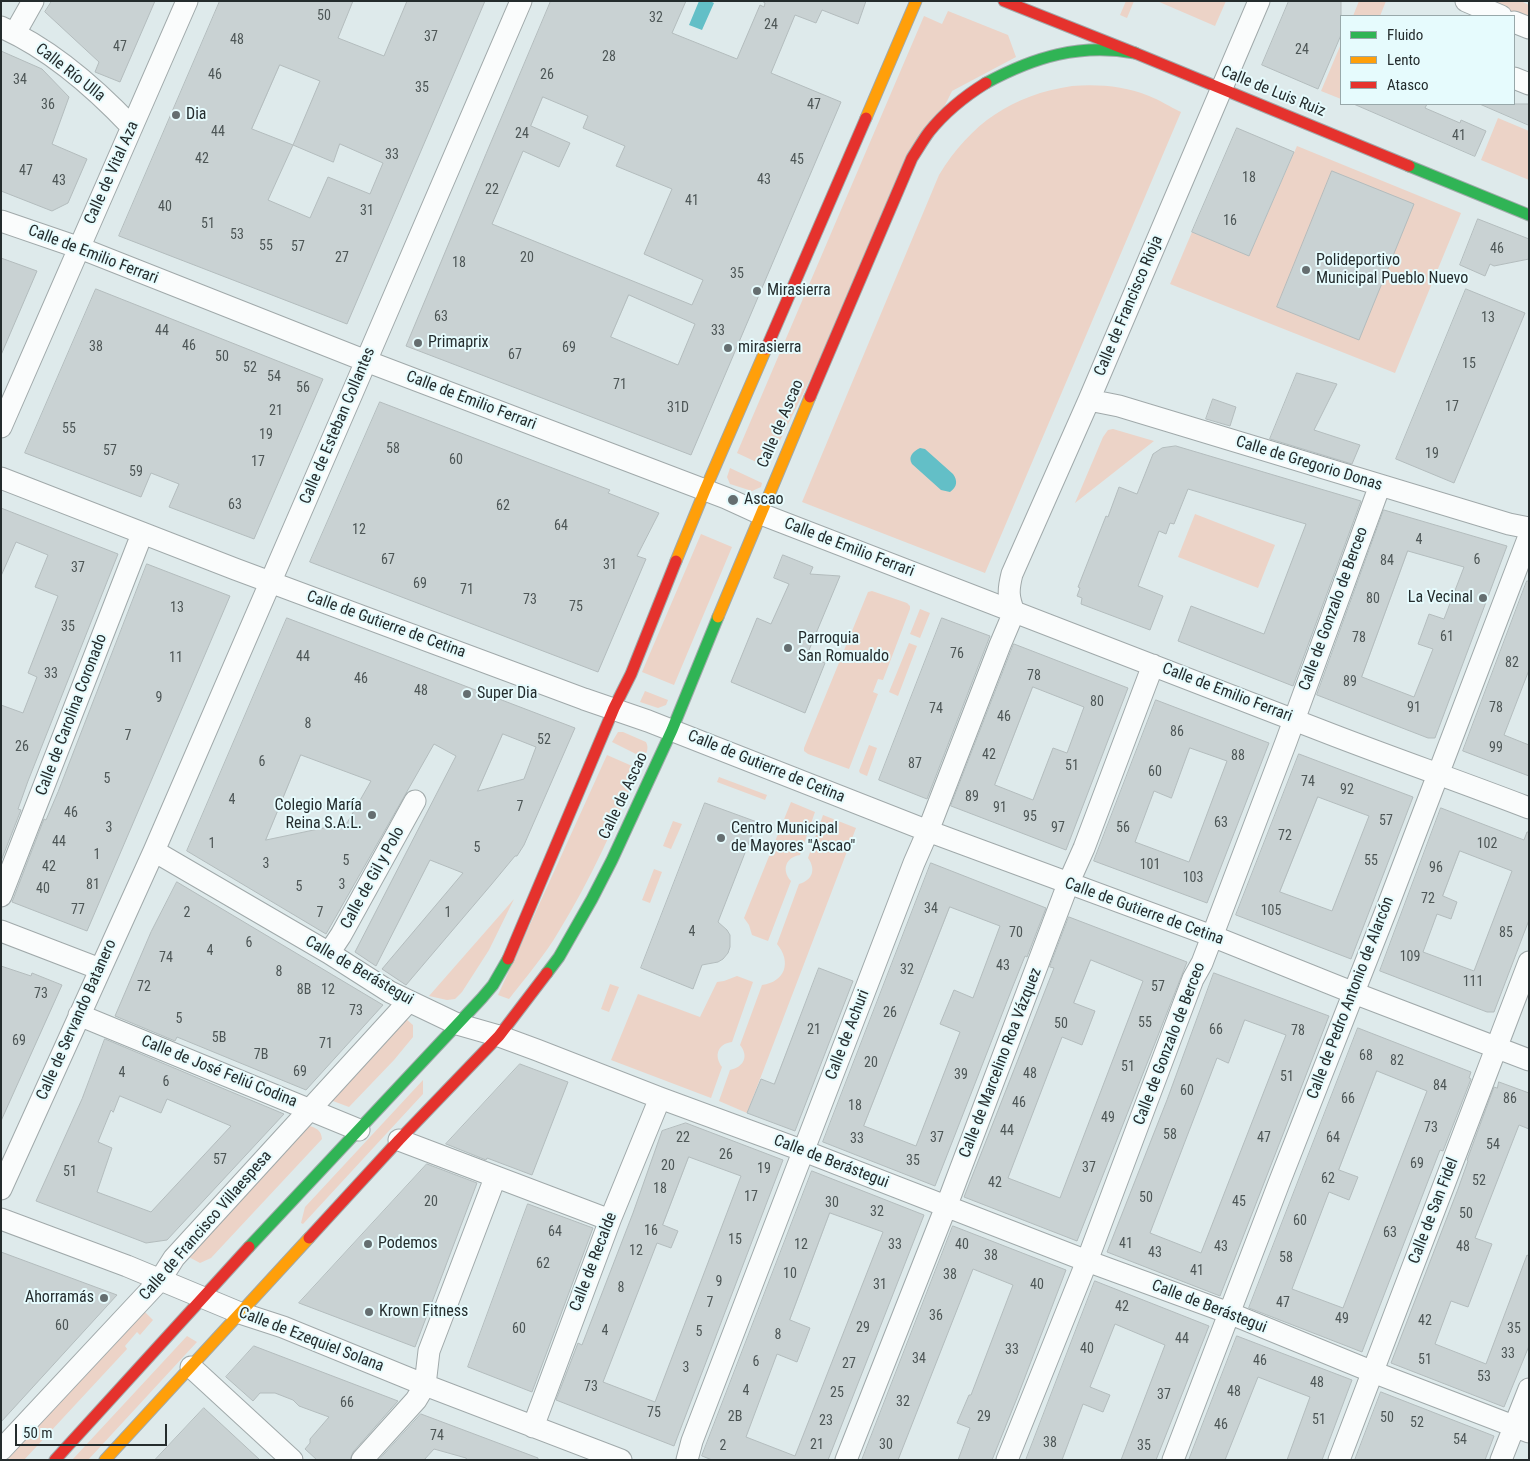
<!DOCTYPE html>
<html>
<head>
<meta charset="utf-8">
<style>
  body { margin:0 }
  #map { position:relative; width:1530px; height:1461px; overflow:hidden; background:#deeaeb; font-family:"Roboto Condensed",sans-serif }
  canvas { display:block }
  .frame { position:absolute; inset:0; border:2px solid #242c2d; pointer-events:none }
  .legend { position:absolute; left:1340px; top:15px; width:175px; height:90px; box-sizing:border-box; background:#e6fbfd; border:1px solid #98a8aa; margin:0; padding:6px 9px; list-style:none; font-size:15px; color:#242c2d }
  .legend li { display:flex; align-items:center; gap:10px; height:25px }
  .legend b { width:25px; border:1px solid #98a8aa }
  .scale { position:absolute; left:15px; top:1424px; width:152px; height:22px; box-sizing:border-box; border:2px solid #242c2d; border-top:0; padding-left:6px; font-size:15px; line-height:18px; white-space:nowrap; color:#242c2d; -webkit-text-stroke:4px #e6fbfd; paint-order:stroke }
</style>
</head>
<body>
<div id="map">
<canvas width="1530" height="1461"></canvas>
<div class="frame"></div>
<ul class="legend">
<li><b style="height:6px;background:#30b455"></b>Fluido</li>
<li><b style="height:6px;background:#ff9f0a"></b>Lento</li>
<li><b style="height:6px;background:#e5322d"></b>Atasco</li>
</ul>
<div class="scale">50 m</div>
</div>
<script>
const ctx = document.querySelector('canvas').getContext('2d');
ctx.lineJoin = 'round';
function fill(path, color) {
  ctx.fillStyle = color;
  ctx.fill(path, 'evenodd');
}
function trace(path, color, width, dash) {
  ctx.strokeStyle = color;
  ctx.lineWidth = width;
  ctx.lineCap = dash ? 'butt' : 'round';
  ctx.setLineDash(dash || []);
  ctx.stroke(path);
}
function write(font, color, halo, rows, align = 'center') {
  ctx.font = font + ' "Roboto Condensed",sans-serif';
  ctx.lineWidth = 4;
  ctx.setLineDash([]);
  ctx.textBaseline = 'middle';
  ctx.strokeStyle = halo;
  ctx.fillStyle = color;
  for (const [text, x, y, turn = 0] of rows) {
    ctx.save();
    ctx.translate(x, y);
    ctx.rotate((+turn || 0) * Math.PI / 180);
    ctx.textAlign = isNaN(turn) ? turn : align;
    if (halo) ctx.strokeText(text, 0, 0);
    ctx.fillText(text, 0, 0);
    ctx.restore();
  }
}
fill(new Path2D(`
  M1126 1H1134L1127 18 1120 15Z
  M1157 1H1226L1215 26Z
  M1359 1H1386L1380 16H1353Z
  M1491 1H1521L1529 5V22L1499 9Z
  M948 11 1008 35 1016 57 952 91 767 467 737 453 924 16 942 24Z
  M1341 44V99L1321 91Z
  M1072 86C1098 84 1125 86 1149 96 1160 100 1170 107 1181 112L985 573 802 502 939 175C971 123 1012 95 1072 86Z
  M1498 118 1529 131V180L1481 160Z
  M1297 146 1461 213 1395 373 1170 284 1192 232 1249 255Z
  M1113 429 1154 441 1075 503 1103 437 1108 430Z
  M730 468 762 483 761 487 752 491 730 484 727 477Z
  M1195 514 1275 545 1258 588 1178 557Z
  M701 534 732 547 674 685 642 672Z
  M872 591 907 603 910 606V609L883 680 878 679 873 692 878 694 849 769 808 754 804 751V748L868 592Z
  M920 609 930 613 920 638 910 634Z
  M909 643 917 646 898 696 889 692Z
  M645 691 668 700 666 705 658 708 640 702Z
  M618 732H623L646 742C649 748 647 752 644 758L612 742Z
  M869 745 877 748 867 776 860 773 859 771Z
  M607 755 639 769C615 824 591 879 559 931 545 955 526 977 509 999L498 995Z
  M719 777 767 795 765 800 717 782Z
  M791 802 815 812 800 855C786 857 781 870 791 881L768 941 752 935 749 925 744 918Z
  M823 815 856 828 747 1113 719 1101 730 1070C744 1067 749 1056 740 1045L762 985C785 982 792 962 777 944L799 884C813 880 816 869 808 858Z
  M673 821 682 824 671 849 663 846Z
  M654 869 662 872 650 903 642 900Z
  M514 899 489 950 462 992 455 999 447 1000 429 996Z
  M737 976 753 982 732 1042C717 1044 714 1056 722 1067L711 1098 611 1060 638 994 700 1017 717 982 724 981Z
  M610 984 619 987 609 1012 601 1009Z
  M406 1019 413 1025V1037L394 1060 349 1107 333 1101V1097Z
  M423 1080V1094L303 1224 301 1223 305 1207Z
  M305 1124C314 1128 321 1128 322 1139L211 1258 200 1263 187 1256Z
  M144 1311 153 1320 140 1335 137 1332 125 1346 127 1349 24 1460H7Z
  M187 1336 197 1342 88 1460H72Z`), '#ecd3c7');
fill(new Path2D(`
  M699 1H710L714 3 702 30 689 25Z
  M920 448 925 449 953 474C958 481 957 487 950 492L941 490 912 464C908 457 912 452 920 448Z`), '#63bfc7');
const building = new Path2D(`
  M52 1H155L120 82 95 72 99 62 45 12Z
  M220 1H353L338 38 384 56 407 1H485L347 324 119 236ZM280 65 320 81 293 145 252 129ZM340 144 383 163 370 194 328 177 310 218 268 200 293 145 333 162Z
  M551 1H686L672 33 737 59 760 5 764 7 765 3 762 1H866L858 24 822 10 816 23 795 15 771 73 841 102 691 455 406 346 486 154ZM543 97 588 116 583 128 625 146 616 166 672 189 644 254 703 280 692 305 492 224 523 151 559 167 570 143 531 126ZM629 295 695 324 678 365 611 337Z
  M1289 1H1341V35L1318 89 1262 65Z
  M1 51 42 69 69 97 52 144 87 159 68 203 52 211 1 191Z
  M1354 104H1427L1425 108 1460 123 1461 120 1486 131 1475 156Z
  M1480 104H1529V125Z
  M1237 128 1294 152 1249 256 1192 232Z
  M1332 171 1414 204 1359 340 1277 307Z
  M1478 219 1529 239V259L1494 266 1490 264 1485 276 1460 265Z
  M1 258 37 271 1 355Z
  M96 289 323 379 254 539 169 507 179 484 151 473 141 497 25 453Z
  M1466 289 1525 313 1454 483 1396 459Z
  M1297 373 1337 384 1314 430 1360 445 1352 464 1270 439Z
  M1213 399 1236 407 1230 426 1206 419Z
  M380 402 610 490 608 493 659 513 637 556 646 559 598 672 310 562Z
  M1176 446 1361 501 1293 686 1178 641 1191 606 1264 634 1306 524 1188 489 1174 524 1170 523 1166 534 1159 531 1138 586 1163 596 1150 630 1081 604 1082 598 1077 596 1080 588 1078 587 1106 516 1108 517 1119 487 1137 494 1153 454 1162 448Z
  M1 508 118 554 28 781 18 809 21 810 1 861V705L23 713 37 677 28 673 58 596 35 587 48 555 16 542 1 576Z
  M1384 510 1507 546 1435 738H1428L1317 695ZM1408 551 1464 567 1444 619 1429 614 1418 644 1433 649 1414 697 1362 677Z
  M783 555 813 567 810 574 840 576 807 655 825 663 805 713 731 682 757 618 771 624 789 584 774 578Z
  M147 564 230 596 87 931 12 902 44 819 46 820 58 792Z
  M1527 581H1529V670L1504 735 1529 745V776L1463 751Z
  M287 618 575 728 524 845 517 856H515L491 885 406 985 382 969 463 873 430 860 376 966 355 952 456 756 434 744 326 934 187 851ZM503 734 536 747 524 779 478 791ZM301 755 371 781 347 823 266 840Z
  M942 618 990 636 927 799 879 780Z
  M1014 644 1128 688 1066 850 951 806ZM1033 687 1084 707 1067 753 1053 748 1033 800 995 785Z
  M1156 700 1269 743 1207 903 1094 861ZM1190 748 1227 761 1189 862 1135 842 1154 791 1171 798Z
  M1299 754 1413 797 1351 959 1236 915ZM1318 797 1369 816 1332 911 1280 892Z
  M705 803 757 822 718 922 727 930 730 935V947L728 953 723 959 718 962 702 965 693 989 641 968Z
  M1441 808 1524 840 1527 832H1529V920L1494 1012H1487L1380 971ZM1460 851 1512 871 1474 971 1423 952 1437 914 1451 919 1457 902 1443 896Z
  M931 863 1046 908 1027 957 1025 956 1013 986 935 1186 823 1142ZM950 907 1000 926 973 998 954 990 940 1024 960 1032 916 1146 864 1126Z
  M177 882 383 1005 306 1090 177 1037 175 1041 115 1016 151 932Z
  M1069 917 1187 962 1077 1241 964 1197 1054 968 1050 967ZM1091 960 1143 981 1060 1198 1008 1178 1062 1037 1082 1045 1095 1011 1074 1003Z
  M1 966 31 976 32 973 62 985 1 1121Z
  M819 968 853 981 795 1131 747 1113 761 1079 774 1084Z
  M1214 973 1329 1016 1220 1296 1107 1252 1167 1100ZM1245 1020 1286 1035 1201 1253 1150 1233 1217 1058 1228 1063Z
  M1358 1028 1471 1072 1469 1078 1471 1079 1443 1151 1440 1150 1362 1352 1249 1308ZM1377 1071 1427 1091 1343 1308 1292 1289 1329 1192 1349 1200 1358 1177 1339 1170Z
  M105 1039 284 1114 167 1240 146 1243 36 1201 82 1099ZM120 1096 161 1113 167 1099 231 1126 151 1212 97 1192 112 1148 98 1142 111 1110 113 1112Z
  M520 1064 568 1082 532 1175 487 1158 486 1160 446 1144Z
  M1499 1082 1529 1093V1129L1519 1125 1475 1238 1492 1244 1468 1307 1451 1301 1435 1344 1486 1364 1527 1255 1529 1256V1346L1504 1407 1391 1363 1458 1189 1468 1161 1467 1160 1494 1087 1497 1088Z
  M686 1123 783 1160 674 1446 556 1400 578 1343 582 1345 633 1213 662 1131ZM689 1157 741 1176 655 1402 603 1382 657 1243 671 1248 678 1231 663 1225Z
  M427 1164 477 1183 415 1347 299 1303Z
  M812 1171 924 1215 828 1460H712L702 1456ZM830 1213 883 1232 795 1456 746 1437 777 1354 797 1362 810 1328 790 1320Z
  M528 1204 593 1228 532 1392 468 1367Z
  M953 1226 1066 1270 1017 1398 992 1460H958L970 1428 957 1423 969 1395H971L1013 1285 973 1269 898 1460H862Z
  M1 1252 117 1295 1 1422Z
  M1095 1281 1209 1326 1156 1460H1121L1165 1345 1115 1324 1090 1387 1110 1395 1103 1412 1083 1404 1062 1460H1026Z
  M1237 1336 1352 1380 1322 1460H1287L1310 1397 1258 1377 1225 1460H1189Z
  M254 1346 398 1401 353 1452 350 1460H317L305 1449 310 1443V1439L329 1417 299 1406 293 1400 275 1393H260L253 1401 226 1377Z
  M1381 1392 1494 1436 1485 1460H1355Z
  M204 1408 260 1460H155Z
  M421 1414 538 1458V1460H467L466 1458 434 1449 424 1460H379Z`);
fill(building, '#c9d2d3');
trace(building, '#b3bcbd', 1);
const street = new Path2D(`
  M1466 1 1501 16
  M1514 22 1529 28
  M1 27C49 48 96 89 132 127
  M15 33 33 1
  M1514 78 1529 84
  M1 221 80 248 366 361 726 498 761 514C947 586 1133 658 1320 730 1389 757 1459 781 1529 808
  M1089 400 1119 406 1509 524 1529 528
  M1 427 187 1
  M1 478 235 569 584 699 648 721 928 831 1212 936 1354 993 1529 1060
  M1014 612C1008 597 1008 590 1012 574L1089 400 1259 1
  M154 851 329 953 390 992 457 1024 499 1036 537 1050 660 1098 804 1151 1087 1261 1229 1313 1373 1372 1529 1432
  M1 896 142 534
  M1 931 100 969
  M329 953 341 935 415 801
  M79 1015 359 1130
  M399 1140 610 1220
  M1 1189 154 851 351 396 521 1
  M1 1219 127 1266 240 1313 283 1327 425 1385 621 1460
  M191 1367 292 1460
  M533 1427 610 1220 660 1098
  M1 1450 160 1280 174 1258 409 1001
  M362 1460 416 1400 425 1385 429 1351 495 1178
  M687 1460 692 1441 914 863 928 831 1000 645 1014 612
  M846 1460 951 1194 1068 884 1084 848 1153 665
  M1007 1460 1087 1261 1193 979 1202 963 1286 742 1380 485
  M1173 1460 1279 1183 1387 908 1529 536
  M1339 1460 1529 962
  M1501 1460 1529 1389`);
const fast = new Path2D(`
  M986 83C1034 57 1080 43 1135 53
  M1409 166 1529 215
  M547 973 559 957 592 899 612 860 672 730 718 617
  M249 1247 482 998 493 985 508 959`);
const slow = new Path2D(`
  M866 118 916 1
  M676 561 705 490 766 349
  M718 617 810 397
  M105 1460 309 1238`);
const jam = new Path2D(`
  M1004 1 1135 53 1409 166
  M766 349 866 118
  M810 397 912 158C918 149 923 140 929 132 945 112 965 96 986 83
  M508 959 614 708 631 674 676 561
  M309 1238 399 1140 499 1036 547 973
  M55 1460 249 1247`);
trace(street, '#a0a9aa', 23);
trace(fast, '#a0a9aa', 13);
trace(slow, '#a0a9aa', 13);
trace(jam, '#a0a9aa', 13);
trace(street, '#fafcfc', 21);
trace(fast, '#30b455', 11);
trace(slow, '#ff9f0a', 11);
trace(jam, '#e5322d', 11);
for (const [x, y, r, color] of [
  [176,115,5,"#656e70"],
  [1306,270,5,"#656e70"],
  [757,291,5,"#656e70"],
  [418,343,5,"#656e70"],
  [728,348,5,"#656e70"],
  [733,500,6,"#656e70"],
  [1483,598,5,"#656e70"],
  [788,648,5,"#656e70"],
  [467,694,5,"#656e70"],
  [372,815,5,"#656e70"],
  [721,838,5,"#656e70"],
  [368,1244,5,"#656e70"],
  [104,1298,5,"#656e70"],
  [369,1312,5,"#656e70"]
]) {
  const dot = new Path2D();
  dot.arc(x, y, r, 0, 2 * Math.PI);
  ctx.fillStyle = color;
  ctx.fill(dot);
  trace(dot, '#e6fbfd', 2);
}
write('14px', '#4d5656', null, [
  ["50",324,16],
  ["32",656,18],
  ["24",771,25],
  ["37",431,37],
  ["48",237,40],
  ["47",120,47],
  ["24",1302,50],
  ["28",609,57],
  ["46",215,75],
  ["26",547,75],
  ["34",20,80],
  ["35",422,88],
  ["36",48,105],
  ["47",814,105],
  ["44",218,132],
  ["24",522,134],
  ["41",1459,136],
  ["33",392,155],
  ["42",202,159],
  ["45",797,160],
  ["47",26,171],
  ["18",1249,178],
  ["43",764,180],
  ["43",59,181],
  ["22",492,190],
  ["41",692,201],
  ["40",165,207],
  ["31",367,211],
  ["16",1230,221],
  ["51",208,224],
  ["53",237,235],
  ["55",266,246],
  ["57",298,247],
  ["46",1497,249],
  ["27",342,258],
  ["20",527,258],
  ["18",459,263],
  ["35",737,274],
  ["63",441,317],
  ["13",1488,318],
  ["44",162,331],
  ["33",718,331],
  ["46",189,346],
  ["38",96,347],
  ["69",569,348],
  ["67",515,355],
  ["50",222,357],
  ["15",1469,364],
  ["52",250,368],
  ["54",274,377],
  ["71",620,385],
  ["56",303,388],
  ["17",1452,407],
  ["31D",678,408],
  ["21",276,411],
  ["55",69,429],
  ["19",266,435],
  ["58",393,449],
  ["57",110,451],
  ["19",1432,454],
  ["60",456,460],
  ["17",258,462],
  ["59",136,472],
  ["63",235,505],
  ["62",503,506],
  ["64",561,526],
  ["12",359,530],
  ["4",1419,540],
  ["67",388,560],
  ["6",1477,560],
  ["84",1387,561],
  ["31",610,565],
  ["37",78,568],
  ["69",420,584],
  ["71",467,590],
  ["80",1373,599],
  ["73",530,600],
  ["75",576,607],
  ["13",177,608],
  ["35",68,627],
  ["61",1447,637],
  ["78",1359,638],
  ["76",957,654],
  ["44",303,657],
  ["11",176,658],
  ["82",1512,663],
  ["33",51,674],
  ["78",1034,676],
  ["46",361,679],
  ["89",1350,682],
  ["48",421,691],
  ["9",159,698],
  ["80",1097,702],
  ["91",1414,708],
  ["78",1496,708],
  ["74",936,709],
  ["46",1004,717],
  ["8",308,724],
  ["86",1177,732],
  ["7",128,736],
  ["52",544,740],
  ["26",22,747],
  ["99",1496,748],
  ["42",989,755],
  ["88",1238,756],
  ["6",262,762],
  ["87",915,764],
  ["51",1072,766],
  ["60",1155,772],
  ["5",107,779],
  ["74",1308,782],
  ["92",1347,790],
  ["89",972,797],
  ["4",232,800],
  ["7",520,807],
  ["91",1000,808],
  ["46",71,813],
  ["95",1030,817],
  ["57",1386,821],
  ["63",1221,823],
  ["3",109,828],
  ["97",1058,828],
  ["56",1123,828],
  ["72",1285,836],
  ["44",59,842],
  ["1",212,844],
  ["102",1487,844],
  ["5",477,848],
  ["1",97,855],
  ["5",346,861],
  ["55",1371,861],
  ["3",266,864],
  ["101",1150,865],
  ["42",49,867],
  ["96",1436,868],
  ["103",1193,878],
  ["81",93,885],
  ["3",342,885],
  ["5",299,887],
  ["40",43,889],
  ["72",1428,899],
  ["34",931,909],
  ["77",78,910],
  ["105",1271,911],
  ["2",187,913],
  ["7",320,913],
  ["1",448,913],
  ["4",692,932],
  ["70",1016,933],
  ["85",1506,933],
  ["6",249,943],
  ["4",210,951],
  ["109",1410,957],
  ["74",166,958],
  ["43",1003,966],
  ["32",907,970],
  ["8",279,972],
  ["111",1473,982],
  ["72",144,987],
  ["57",1158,987],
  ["8B",304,990],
  ["12",328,990],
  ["73",41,994],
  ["73",356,1011],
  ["26",890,1013],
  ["5",179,1019],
  ["55",1145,1023],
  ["50",1061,1024],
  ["21",814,1030],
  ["66",1216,1030],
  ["78",1298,1031],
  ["5B",219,1038],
  ["69",19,1041],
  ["71",326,1044],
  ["7B",261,1055],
  ["68",1366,1056],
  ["82",1397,1061],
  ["20",871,1063],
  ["51",1128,1067],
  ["69",300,1072],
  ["4",122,1073],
  ["48",1030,1074],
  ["39",961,1075],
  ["51",1287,1077],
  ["6",166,1082],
  ["84",1440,1086],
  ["60",1187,1091],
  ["66",1348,1099],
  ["86",1510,1099],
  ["46",1019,1103],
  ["18",855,1106],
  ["49",1108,1118],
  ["73",1431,1128],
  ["44",1007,1131],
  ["58",1170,1135],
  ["22",683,1138],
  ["37",937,1138],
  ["47",1264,1138],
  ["64",1333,1138],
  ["33",857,1139],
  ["54",1493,1145],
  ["26",726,1155],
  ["57",220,1160],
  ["35",913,1161],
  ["69",1417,1164],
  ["20",668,1166],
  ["37",1089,1168],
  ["19",764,1169],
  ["51",70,1172],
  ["62",1328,1179],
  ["52",1479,1181],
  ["42",995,1183],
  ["18",660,1189],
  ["17",751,1197],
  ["50",1146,1198],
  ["20",431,1202],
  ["45",1239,1202],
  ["30",832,1203],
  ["32",877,1212],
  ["50",1466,1214],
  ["60",1300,1221],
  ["16",651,1231],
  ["64",555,1232],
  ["63",1390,1233],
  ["15",735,1240],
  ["41",1126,1244],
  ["12",801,1245],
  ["33",895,1245],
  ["40",962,1245],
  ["43",1221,1247],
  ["48",1463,1247],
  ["12",636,1251],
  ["43",1155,1253],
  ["38",991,1256],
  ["58",1286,1258],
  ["62",543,1264],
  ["41",1197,1271],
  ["10",790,1274],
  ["38",950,1275],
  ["9",719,1282],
  ["31",880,1285],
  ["40",1037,1285],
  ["8",621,1288],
  ["7",710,1303],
  ["47",1283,1303],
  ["42",1122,1307],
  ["36",936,1316],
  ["49",1342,1319],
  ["42",1425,1321],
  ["60",62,1326],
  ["29",863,1328],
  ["60",519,1329],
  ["35",1514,1329],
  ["4",605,1331],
  ["5",699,1332],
  ["8",778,1335],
  ["44",1182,1339],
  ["40",1087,1349],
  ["33",1012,1350],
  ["33",1508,1354],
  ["34",919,1359],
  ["51",1425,1360],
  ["46",1260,1361],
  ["6",756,1362],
  ["27",849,1364],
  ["3",686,1368],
  ["53",1484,1377],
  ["48",1317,1383],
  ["73",591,1387],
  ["4",746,1391],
  ["48",1234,1392],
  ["25",837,1393],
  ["37",1164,1395],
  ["32",903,1402],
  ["66",347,1403],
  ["75",654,1413],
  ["2B",735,1417],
  ["29",984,1417],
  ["50",1387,1418],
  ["51",1319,1420],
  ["23",826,1421],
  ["52",1417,1423],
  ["46",1221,1425],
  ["74",437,1436],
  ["54",1460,1440],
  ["38",1050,1443],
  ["21",817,1445],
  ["30",886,1445],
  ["2",723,1446],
  ["35",1144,1446]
]);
write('16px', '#242c2d', '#e6fbfd', [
  ["Calle Río Ulla",70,73,38],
  ["Calle de Luis Ruiz",1273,92,22],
  ["Calle de Vital Aza",112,173,-66],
  ["Calle de Emilio Ferrari",93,255,21],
  ["Calle de Francisco Rioja",1129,306,-67],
  ["Calle de Emilio Ferrari",471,401,21],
  ["Calle de Ascao",781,424,-67],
  ["Calle de Esteban Collantes",338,426,-67],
  ["Calle de Gregorio Donas",1309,464,17],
  ["Calle de Emilio Ferrari",849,548,21],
  ["Calle de Gonzalo de Berceo",1334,609,-70],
  ["Calle de Gutierre de Cetina",386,625,20],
  ["Calle de Emilio Ferrari",1227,693,21],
  ["Calle de Carolina Coronado",72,715,-69],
  ["Calle de Gutierre de Cetina",766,767,22],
  ["Calle de Ascao",624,796,-65],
  ["Calle de Gil y Polo",373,878,-61],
  ["Calle de Gutierre de Cetina",1144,912,20],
  ["Calle de Berástegui",359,971,30],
  ["Calle de Pedro Antonio de Alarcón",1351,998,-69],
  ["Calle de Servando Batanero",77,1020,-66],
  ["Calle de Achuri",848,1035,-69],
  ["Calle de Gonzalo de Berceo",1170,1044,-69],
  ["Calle de Marcelino Roa Vázquez",1001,1063,-69],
  ["Calle de José Feliú Codina",219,1072,22],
  ["Calle de Berástegui",831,1162,21],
  ["Calle de San Fidel",1434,1211,-69],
  ["Calle de Francisco Villaespesa",206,1226,-49],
  ["Calle de Recalde",594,1262,-69],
  ["Calle de Berástegui",1209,1307,21],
  ["Calle de Ezequiel Solana",311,1340,21]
]);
write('16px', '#242c2d', '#e6fbfd', [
  ["Dia",186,115],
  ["Polideportivo",1316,261],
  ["Municipal Pueblo Nuevo",1316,279],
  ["Mirasierra",767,291],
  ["Primaprix",428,343],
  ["mirasierra",738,348],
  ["Ascao",744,500],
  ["La Vecinal",1473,598,"right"],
  ["Parroquia",798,639],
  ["San Romualdo",798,657],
  ["Super Dia",477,694],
  ["Colegio María",362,806,"right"],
  ["Reina S.A.L.",362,824,"right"],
  ["Centro Municipal",731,829],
  ["de Mayores \"Ascao\"",731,847],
  ["Podemos",378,1244],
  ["Ahorramás",94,1298,"right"],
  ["Krown Fitness",379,1312]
], 'left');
</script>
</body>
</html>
